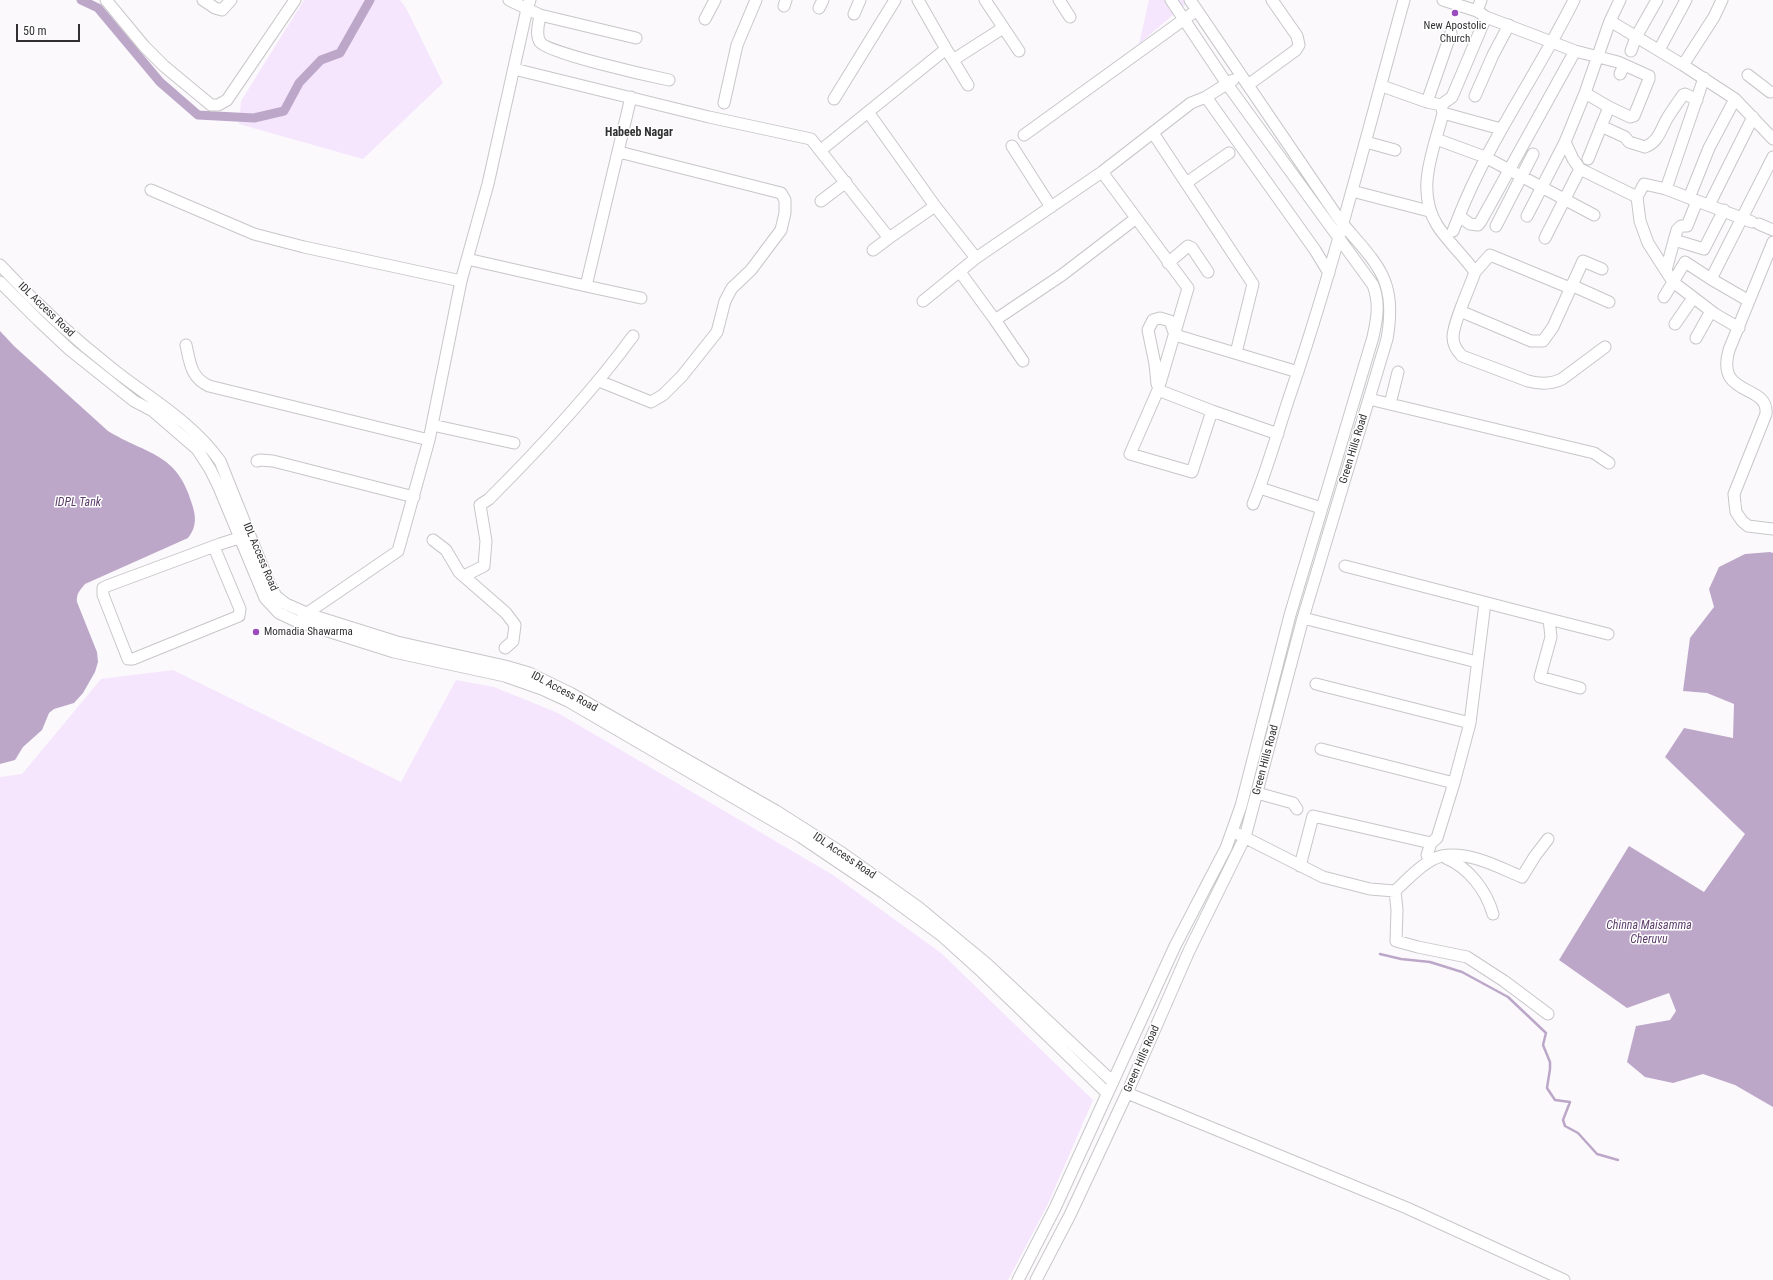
<!DOCTYPE html>
<html>
<head>
<meta charset="utf-8">
<style>
  body { margin:0 }
  #map { position:relative; width:1773px; height:1280px; overflow:hidden; background:#fbf9fc; font-family:"Roboto Condensed",sans-serif }
  canvas { display:block }
  .scale { position:absolute; left:16px; top:24px; width:64px; height:18px; box-sizing:border-box; border:2px solid #302f31; border-top:0; padding-left:5px; font-size:12px; line-height:14px; white-space:nowrap; color:#302f31; -webkit-text-stroke:3px #fff; paint-order:stroke }
</style>
</head>
<body>
<div id="map">
<canvas width="1773" height="1280"></canvas>
<div class="scale">50 m</div>
</div>
<script>
const ctx = document.querySelector('canvas').getContext('2d');
ctx.lineJoin = 'round';
function fill(path, color) {
  ctx.fillStyle = color;
  ctx.fill(path, 'evenodd');
}
function trace(path, color, width, dash) {
  ctx.strokeStyle = color;
  ctx.lineWidth = width;
  ctx.lineCap = dash ? 'butt' : 'round';
  ctx.setLineDash(dash || []);
  ctx.stroke(path);
}
function write(font, color, halo, rows, align = 'center') {
  ctx.font = font + ' "Roboto Condensed",sans-serif';
  ctx.lineWidth = 3;
  ctx.setLineDash([]);
  ctx.textBaseline = 'middle';
  ctx.strokeStyle = halo;
  ctx.fillStyle = color;
  for (const [text, x, y, turn = 0] of rows) {
    ctx.save();
    ctx.translate(x, y);
    ctx.rotate((+turn || 0) * Math.PI / 180);
    ctx.textAlign = isNaN(turn) ? turn : align;
    if (halo) ctx.strokeText(text, 0, 0);
    ctx.fillText(text, 0, 0);
    ctx.restore();
  }
}
fill(new Path2D(`
  M304 0H400L406 8 443 83 363 159 239 124 241 101Z
  M1149 0H1187L1188 2 1139 44Z
  M173 670 401 782 456 680 494 687 558 713 833 875 941 953 1093 1100 1047 1206 1008 1280H0V777L22 774 101 679Z`), '#f5e6fe');
fill(new Path2D(`
  M0 331 14 346 108 431C147 455 177 452 192 504 196 516 197 527 188 538L85 584C80 590 76 594 77 602L97 652 98 662 95 672 83 693 74 703 54 709 49 713 42 730 23 747 15 760 0 764Z
  M1770 552 1773 553V1107L1735 1085 1703 1074 1673 1083 1645 1077 1627 1062 1636 1026 1670 1020 1676 1011 1669 993 1627 1008 1559 960 1629 846 1704 892 1745 834 1665 757 1684 728 1733 738 1734 704 1707 693 1683 691 1690 638 1714 607 1709 589 1719 567 1745 554Z`), '#bda7c9');
trace(new Path2D(`
  M1380 954 1401 959 1430 962 1462 972 1508 997 1546 1033 1543 1045 1550 1062V1069L1547 1088 1555 1100 1570 1102 1563 1120 1565 1126 1578 1133 1597 1154 1618 1160`), '#bda7c9', 2.5);
trace(new Path2D(`
  M81 0 98 8 160 82 198 115 254 118 284 111 299 83 321 60 340 53 370 0`), '#bda7c9', 9);
const minor = new Path2D(`
  M106 0 144 46 164 66 211 105H218L227 100 295 0
  M203 0 215 8 222 10 231 0
  M509 0 540 15 636 38
  M985 0 1019 51
  M1059 0 1070 17
  M1443 0 1477 11 1486 17 1575 51 1618 62 1649 76V79L1634 116 1630 117 1609 107
  M1574 0C1538 73 1489 140 1459 216L1470 224 1478 225 1481 221 1575 51
  M784 6 786 0
  M819 8 823 0
  M1477 11 1481 0
  M854 14 860 0
  M540 15C539 23 535 34 540 42 547 53 650 76 669 80
  M705 19 715 0
  M1610 21 1683 65 1735 99 1773 139
  M946 49 953 60 1003 28
  M1659 50 1686 0
  M1631 51 1636 37 1657 0
  M953 60 968 85
  M1683 65 1714 17 1722 0
  M514 69 709 117 811 139 889 238 935 206
  M1620 74 1624 65
  M1748 75 1770 92
  M1248 85 1296 50 1299 45 1297 36 1272 0
  M1382 86 1427 102 1441 105 1443 113C1434 150 1415 189 1437 225 1447 241 1464 256 1475 272 1470 287 1453 323 1453 337 1453 345 1457 351 1462 356L1528 381C1539 384 1552 384 1562 379L1605 347
  M1585 93 1609 107 1588 159
  M1475 96 1493 55 1509 25
  M1206 97 1315 250 1329 273
  M834 99 895 0
  M1427 102 1451 33
  M724 103 737 45 756 0
  M1441 105 1452 97 1486 17
  M868 112 935 206 976 258
  M1443 113 1501 129
  M1601 126 1625 137 1629 142 1645 147C1659 142 1661 128 1668 117 1673 109 1678 102 1683 95L1685 94 1697 100
  M1153 133 1253 284 1236 353
  M1024 135 1197 10
  M1436 139 1485 157 1594 215
  M1366 142 1395 150
  M1565 142 1573 159 1580 169 1637 197 1640 221 1648 243 1673 282 1715 314 1739 328
  M1012 146 1051 207
  M821 150 946 49 918 0
  M1102 172 1188 288 1158 390 1130 454 1192 472 1212 411
  M1186 183 1229 153
  M1666 189 1704 78
  M151 190 254 234 304 247 461 281
  M1352 191 1429 211
  M1637 197 1644 184 1666 189 1752 222
  M1689 198 1709 148 1735 99
  M821 201 846 182
  M1709 205 1753 117
  M1527 216 1565 142 1585 93 1610 21 1620 0
  M1759 224 1773 230
  M1496 226 1533 154
  M1453 231 1459 216
  M1545 238 1580 169
  M1674 240 1704 249 1724 210
  M1773 242 1729 350C1715 398 1769 383 1766 414L1734 494 1735 504 1736 512 1742 521 1748 526 1773 529
  M873 250 889 238
  M467 259 586 286 631 97
  M1168 263 1188 246 1192 248 1208 272
  M0 265C35 303 73 338 114 370 151 399 192 422 220 461L269 583 276 596 286 604 311 615 397 642 505 666 529 673 570 693 776 811 842 853 918 907 947 931 987 964 1113 1082
  M1666 270 1677 230 1681 226H1687L1697 201
  M960 272 995 320 1062 275 1135 219
  M1475 272 1490 255 1570 288
  M1711 279 1749 301
  M0 282 38 320 70 350 134 401 153 411 197 449 210 469 218 485 265 598 279 613 296 621 394 652 505 676 542 689 568 701 801 837 884 893 941 935 982 972 1107 1093
  M1571 285 1609 302
  M586 286 641 298
  M1664 297 1685 262 1711 279 1773 157
  M923 301 976 258 1102 172 1191 103 1206 97 1233 80
  M1460 311 1531 341H1543L1553 327 1583 261 1602 269
  M995 320 1023 361
  M1675 324 1693 298
  M1175 335 1298 372
  M1696 338 1711 311
  M186 345C190 363 191 378 209 386L429 440
  M599 381 651 402 663 395 682 376 717 332 725 301 732 288 751 270 781 230 785 213V200L781 193 619 152
  M1157 384 1155 364 1148 330 1153 320 1160 318 1170 321 1175 335
  M1158 390 1212 411 1278 434
  M1369 399 1594 453 1609 463
  M1390 404 1398 372
  M432 425 514 443
  M257 461 260 460 273 461 414 497
  M1260 488 1321 508
  M1253 504C1267 470 1277 434 1289 398 1334 267 1367 133 1404 0
  M433 540 446 550 459 572 506 613 515 625 513 641 505 648
  M214 547 240 609 239 616 133 659H128L103 595V588L107 586 220 544 239 538
  M1345 566 1549 619 1551 637 1540 677 1580 688
  M464 576 484 566 486 541 480 505 489 499C540 448 590 395 633 336
  M303 616 398 551 429 440 461 281 488 184 527 9 530 0
  M1303 618 1477 662
  M1549 619 1608 634
  M1316 684 1470 723
  M1321 749 1454 783
  M1257 793 1293 803 1297 809
  M1238 834 1323 877 1370 889 1395 891C1407 880 1426 859 1442 856 1469 851 1498 867 1522 877L1535 856 1548 839
  M1427 855 1431 843
  M1446 858C1469 868 1486 890 1493 914
  M1300 866 1313 816 1431 843 1437 838 1454 783 1470 723 1485 603
  M1395 891 1397 910 1396 941 1418 947 1467 957 1504 981 1548 1014
  M1127 1093 1407 1208 1564 1280
  M1018 1280 1055 1208 1175 946 1226 848 1241 806 1290 615 1373 337C1377 319 1380 303 1373 285L1227 84 1171 0
  M1036 1280 1070 1215 1127 1093 1189 951 1245 837 1303 618 1387 339C1390 322 1392 303 1386 285 1379 261 1354 239 1339 219 1290 146 1240 73 1190 0`);
trace(minor, '#c8c6c9', 13);
trace(minor, '#fff', 11);
for (const [x, y, r, color] of [
  [1455,13,4,"#9a4cbe"],
  [256,632,4,"#9a4cbe"]
]) {
  const dot = new Path2D();
  dot.arc(x, y, r, 0, 2 * Math.PI);
  ctx.fillStyle = color;
  ctx.fill(dot);
  trace(dot, '#fff', 1.5);
}
write('11px', '#302f31', '#fff', [
  ["New Apostolic",1455,26],
  ["Church",1455,39],
  ["Momadia Shawarma",264,632,"left"]
]);
write('11px', '#302f31', '#fff', [
  ["IDL Access Road",46,310,44],
  ["Green Hills Road",1354,449,-73],
  ["IDL Access Road",260,557,67],
  ["IDL Access Road",564,692,28],
  ["Green Hills Road",1266,760,-75],
  ["IDL Access Road",844,856,34],
  ["Green Hills Road",1142,1059,-66]
]);
write('bold 12px', '#302f31', '#fff', [
  ["Habeeb Nagar",639,133]
]);
write('italic 12px', '#5d3d6c', '#fff', [
  ["IDPL Tank",78,503],
  ["Chinna Maisamma",1649,926],
  ["Cheruvu",1649,940]
]);
</script>
</body>
</html>
